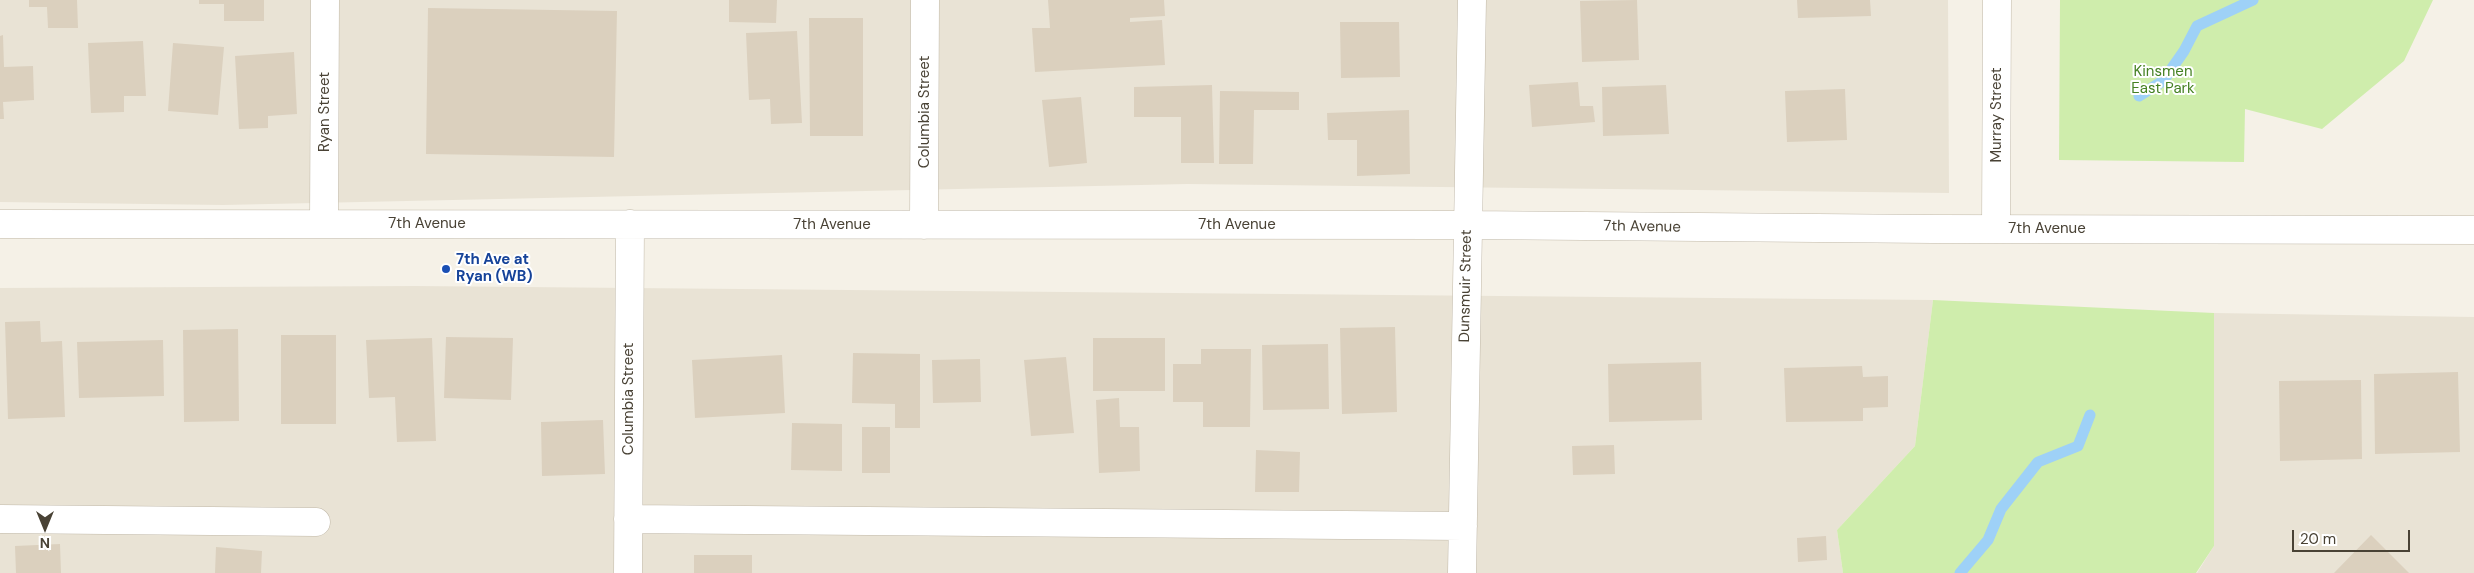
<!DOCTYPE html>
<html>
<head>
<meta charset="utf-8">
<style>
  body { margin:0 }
  #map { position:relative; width:2474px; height:573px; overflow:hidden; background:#f5f1e7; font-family:"DM Sans",sans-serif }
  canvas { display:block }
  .north { position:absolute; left:20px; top:503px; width:50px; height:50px; -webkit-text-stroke:4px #fff; paint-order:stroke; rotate:180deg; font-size:14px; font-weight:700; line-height:20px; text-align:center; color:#494235 }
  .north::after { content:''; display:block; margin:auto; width:18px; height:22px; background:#494235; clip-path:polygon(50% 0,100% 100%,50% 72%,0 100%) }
  .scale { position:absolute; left:2292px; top:530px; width:118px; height:22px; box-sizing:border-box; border:2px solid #494235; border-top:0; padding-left:6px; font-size:15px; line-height:18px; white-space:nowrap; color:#494235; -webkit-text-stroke:4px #fff; paint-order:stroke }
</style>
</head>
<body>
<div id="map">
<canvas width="2474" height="573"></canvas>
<div class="north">N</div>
<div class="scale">20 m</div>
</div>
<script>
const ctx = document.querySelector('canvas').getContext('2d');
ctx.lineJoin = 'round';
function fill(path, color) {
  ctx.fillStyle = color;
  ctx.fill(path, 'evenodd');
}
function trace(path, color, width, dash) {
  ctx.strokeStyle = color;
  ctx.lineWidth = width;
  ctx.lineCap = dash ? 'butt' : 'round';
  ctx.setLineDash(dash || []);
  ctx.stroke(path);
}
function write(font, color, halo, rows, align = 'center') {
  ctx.font = font + ' "DM Sans",sans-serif';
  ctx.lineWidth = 4;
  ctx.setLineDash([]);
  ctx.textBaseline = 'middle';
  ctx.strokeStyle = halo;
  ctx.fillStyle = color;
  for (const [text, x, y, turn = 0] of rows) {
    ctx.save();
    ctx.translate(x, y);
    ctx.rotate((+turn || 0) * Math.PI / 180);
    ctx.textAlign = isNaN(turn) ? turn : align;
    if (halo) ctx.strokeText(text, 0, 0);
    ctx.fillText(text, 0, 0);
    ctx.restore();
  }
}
fill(new Path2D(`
  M0 0H1948L1949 193 1187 184 223 205 0 202Z
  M415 286 1933 300 1915 446 1837 530 1843 573H0V288Z
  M2214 313 2474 317V573H2197L2214 546Z`), '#e9e3d5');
fill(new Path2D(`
  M2060 0H2433L2404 61 2322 129 2245 109 2244 162 2059 160Z
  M1933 300 2214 313V546L2196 573H1843L1837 530 1915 446Z`), '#cfedac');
trace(new Path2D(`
  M2139 96 2163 81 2184 51 2197 26 2253 0
  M1960 573 1988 540 2001 509 2038 462 2078 446 2090 415`), '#9ed1f7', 11);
fill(new Path2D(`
  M29 0H77L78 28H48L47 7H29Z
  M199 0H264V21H224V4H199Z
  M729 0H777L776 23 729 22Z
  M1048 0H1164L1165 16 1130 18V22L1162 20 1165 65 1035 72 1032 28H1050Z
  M1637 0 1639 60 1582 62 1580 1Z
  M1797 0H1870L1871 16 1798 18Z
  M428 8 617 11 614 157 426 154Z
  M809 18H863V136H810Z
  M1340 22H1399L1400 77 1341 78Z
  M797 31 802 123 771 124 770 99 749 100 746 33Z
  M3 35 4 67 33 66 34 100 3 102 4 119H0V36Z
  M143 41 146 96H124V112L91 113 88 43Z
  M173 43 224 47 218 115 168 111Z
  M294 52 297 114 268 116V128L239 129 235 56Z
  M1578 82 1580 106H1593L1595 122 1532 127 1529 85Z
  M1212 85 1214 163H1181V117H1134V87Z
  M1666 85 1669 134 1603 136 1602 87Z
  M1845 89 1847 140 1787 142 1785 91Z
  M1220 91 1299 92V110H1254L1253 164H1219Z
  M1081 97 1087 163 1049 167 1042 100Z
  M1409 110 1410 174 1357 176V140H1328L1327 113Z
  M40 321 41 342 62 341 65 417 8 419 5 322Z
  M1395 327 1397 412 1342 414 1340 328Z
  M238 329 239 421 184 422 183 330Z
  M281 335H336V424H281Z
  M446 337 513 338 511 400 444 398Z
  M432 338 436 441 397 442 395 397 369 398 366 340Z
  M1093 338H1165V391H1093Z
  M163 340 164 396 79 398 77 342Z
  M1328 344 1329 409 1263 410 1262 345Z
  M1201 349H1251L1250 427H1203V402H1173V364H1201Z
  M853 353 920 354V428H895V404L852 403Z
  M782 355 785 413 695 418 692 360Z
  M1066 357 1074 433 1031 436 1024 360Z
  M980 359 981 402 933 403 932 360Z
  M1701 362 1702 420 1609 422 1608 364Z
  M1862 366 1863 377 1888 376V407L1863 408V421L1786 422 1784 368Z
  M2458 372 2460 452 2375 454 2374 374Z
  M2361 380 2362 459 2280 461 2279 381Z
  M1119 398 1120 427H1139L1140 471 1099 473 1096 400Z
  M603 420 605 474 542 476 541 422Z
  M792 423 842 424V471L791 470Z
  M862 427H890V473H862Z
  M1614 445 1615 474 1573 475 1572 446Z
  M1256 450 1300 452 1299 492H1255Z
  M2371 535 2409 573H2334Z
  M1826 536 1827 560 1798 562 1797 538Z
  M60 544 61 573H16L15 546Z
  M216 547 262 551 261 573H215Z
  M694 555H752V573H694Z`), '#dbd0be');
const minor = new Path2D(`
  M0 224 1467 225 1933 229 2474 230
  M324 224 325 0
  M924 225 925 0
  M1996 229 1997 0
  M0 519 316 522
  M628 519 1463 526
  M628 573 630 224
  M1462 573 1472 0`);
trace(minor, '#c1b9a9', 29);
trace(minor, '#fff', 28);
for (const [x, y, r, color] of [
  [446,269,5,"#1a4fb4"]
]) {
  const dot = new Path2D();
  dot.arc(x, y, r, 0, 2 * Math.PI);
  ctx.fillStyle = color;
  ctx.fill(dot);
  trace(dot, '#fff', 2);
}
write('15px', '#458123', '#fff', [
  ["Kinsmen",2163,72],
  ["East Park",2163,89]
]);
write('15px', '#494235', '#fff', [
  ["Ryan Street",325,112,-90],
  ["Columbia Street",925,112,-90],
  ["Murray Street",1997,115,-90],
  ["7th Avenue",427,224],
  ["7th Avenue",832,225],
  ["7th Avenue",1237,225],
  ["7th Avenue",1642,227,1],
  ["7th Avenue",2047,229],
  ["Dunsmuir Street",1466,286,-89],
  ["Columbia Street",629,399,-90]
]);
write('bold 15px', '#164399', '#fff', [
  ["7th Ave at",456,260],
  ["Ryan (WB)",456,277]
], 'left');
</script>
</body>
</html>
